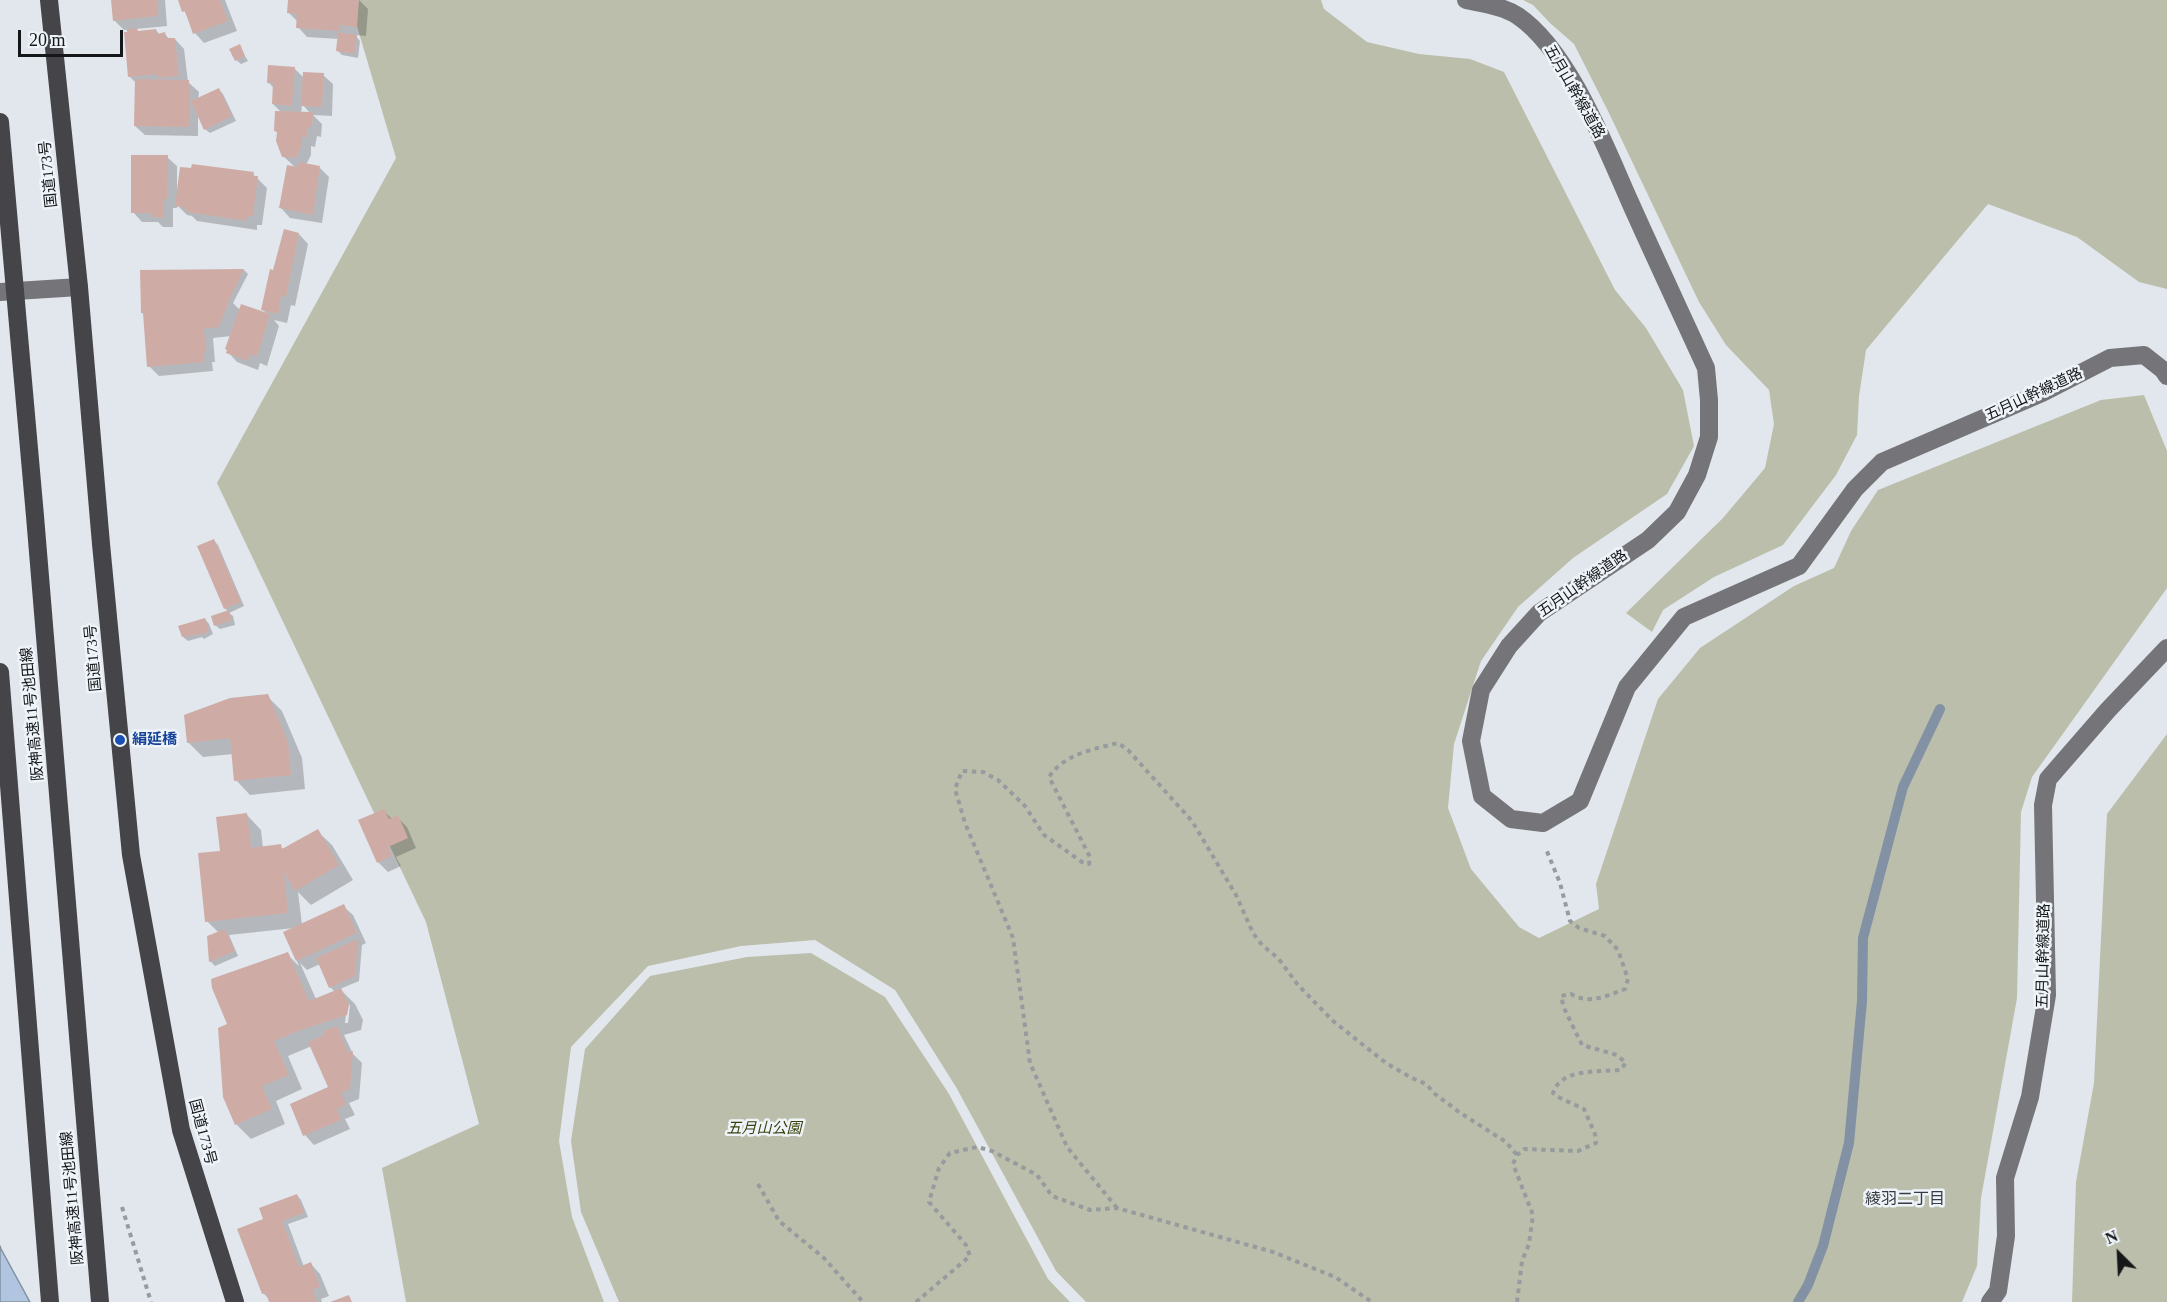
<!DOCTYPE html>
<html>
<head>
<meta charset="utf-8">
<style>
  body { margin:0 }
  #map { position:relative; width:2167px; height:1302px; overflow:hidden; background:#e1e7ec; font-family:"Times New Roman",serif }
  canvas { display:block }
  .north { position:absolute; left:2089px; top:1224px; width:60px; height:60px; -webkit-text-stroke:4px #eef4f9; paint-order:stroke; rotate:336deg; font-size:16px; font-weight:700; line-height:24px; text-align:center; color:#151718 }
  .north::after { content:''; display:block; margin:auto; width:21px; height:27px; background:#151718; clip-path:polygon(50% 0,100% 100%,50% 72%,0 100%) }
  .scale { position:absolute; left:18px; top:30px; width:105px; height:27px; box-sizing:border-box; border:3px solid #151718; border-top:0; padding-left:8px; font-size:18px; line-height:21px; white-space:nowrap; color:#151718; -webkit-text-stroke:4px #eef4f9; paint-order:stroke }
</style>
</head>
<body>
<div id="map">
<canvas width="2167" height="1302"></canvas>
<div class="north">N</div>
<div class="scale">20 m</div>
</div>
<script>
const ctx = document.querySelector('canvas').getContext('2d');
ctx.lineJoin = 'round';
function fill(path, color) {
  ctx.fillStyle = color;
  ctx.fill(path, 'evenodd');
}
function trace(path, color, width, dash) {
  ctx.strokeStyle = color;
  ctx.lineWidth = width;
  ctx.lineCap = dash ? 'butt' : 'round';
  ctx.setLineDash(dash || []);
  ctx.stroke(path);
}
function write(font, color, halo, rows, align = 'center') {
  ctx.font = font + ' "Times New Roman","Noto Sans JP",serif';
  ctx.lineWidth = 5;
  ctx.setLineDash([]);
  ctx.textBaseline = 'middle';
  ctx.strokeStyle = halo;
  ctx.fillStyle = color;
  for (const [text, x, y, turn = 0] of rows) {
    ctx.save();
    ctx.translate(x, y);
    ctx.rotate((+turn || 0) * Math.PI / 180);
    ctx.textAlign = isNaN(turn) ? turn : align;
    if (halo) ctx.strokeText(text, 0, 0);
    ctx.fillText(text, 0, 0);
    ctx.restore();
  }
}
fill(new Path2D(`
  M359 0H1321L1324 9 1367 42 1419 54 1470 59 1504 72 1615 290 1646 328 1683 390 1694 446 1667 494 1573 558 1518 607 1481 661 1454 744 1448 808 1471 869 1519 927 1539 938 1599 909 1596 884 1658 699 1700 648 1794 586 1834 568 1851 531 1878 490 2101 400 2144 395 2167 451V588L2032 777 2021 812 2017 998 1981 1198 1977 1266 1962 1302H1086L1056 1271 956 1087 895 990 815 940 741 946 648 966 571 1047 559 1141 572 1217 604 1302H406L382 1168 479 1124 426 922 217 483 396 158 354 16Z
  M1523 0H2167V289L2139 282 2077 237 1988 204 1866 350 1859 396 1857 435 1836 475 1783 545 1714 577 1663 610 1652 632 1626 613 1723 518 1765 468 1774 424 1769 390 1726 345 1699 302 1608 111 1574 44 1550 23 1533 5Z
  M2167 734V1302H2072L2076 1182 2094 1083 2107 814Z
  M811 953 885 997 949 1094 1048 1279 1070 1302H619L581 1212 571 1141 585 1049 650 976 747 957Z`), '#bbbeab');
const water = new Path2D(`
  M0 1246 1 1249 30 1302H0Z`);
fill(water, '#b1c5e0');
trace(water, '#8291a4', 1.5);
fill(new Path2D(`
  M112 0H165L167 26 136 29 139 32 156 30 160 35 165 34 170 40 175 39 184 49 188 82 199 92 198 100 219 90 223 94 236 121 210 133 205 129 198 114V136L145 135 135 126 136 83 129 76V33L128 30H124L114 20Z
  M179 0H225L237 31 204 43 195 33Z
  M289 0H359L368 9 366 36 355 35 360 41 358 58 342 55 337 50 339 39 307 37 298 27V22L288 12Z
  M239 46 248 61 241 64 236 60Z
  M294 68 304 78 323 75 333 84 332 116 313 115 322 124 321 137 317 136 315 147 311 146V155L306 165 319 167 329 177 322 223 290 218 281 208 296 168 283 156 278 133 276 131 282 113 273 104 274 88 268 82ZM302 104 311 114H301Z
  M167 157 177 166V191L253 174 267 188 262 225H257V230L197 221 192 216 187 215 177 205V208H173V227H163L158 222H142L133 212Z
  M299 234 308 244 295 306 291 305 287 323 274 320 279 326 267 366 260 363 258 370 237 362 228 352 231 336 213 338 215 362H212L213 371 159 376 149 366 145 315 142 313 206 270H244L248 274 233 303 240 310 268 315 263 310 274 272Z
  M214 541 218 545 244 606 229 613 233 616 235 625 220 629 215 625 228 612 225 608Z
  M205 619 209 624 213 634 204 639 202 637 188 641 183 637Z
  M267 696 282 711 302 758 305 789 250 795 236 780 233 754 203 757 188 742Z
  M384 811 392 819 397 817 407 827 416 848 396 857 401 866 388 872 378 862Z
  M247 815 261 830 263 848 280 846 284 850 317 831 332 845 353 880 311 905 298 892 302 925 343 906 353 915 366 943 362 945 359 981 340 989 355 1004 363 1020 361 1030 344 1035 353 1054 362 1063 359 1099 349 1103 355 1115 345 1119 350 1129 314 1145 305 1135 330 1088 312 1046 288 1056 302 1089 276 1101 285 1124 251 1139 236 1124 229 1024 287 954 299 966 285 932 294 928 229 935 238 956 215 966 210 961 219 933 207 921 221 852ZM300 963 307 970 320 964 330 987 335 992 316 999ZM347 1005H350L348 1023H345Z
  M297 1195 301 1200 308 1217 288 1224 304 1267 311 1264 320 1274 329 1296 321 1299 322 1302H272L263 1293 265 1219Z`), '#0003');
trace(new Path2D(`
  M1798 1302 1808 1285 1823 1246 1849 1143 1862 1001 1863 938 1903 787 1940 709`), '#8291a4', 10);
fill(new Path2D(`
  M111 0H157L158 16 113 21Z
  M178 0H220L228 21 193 34 185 11 182 12Z
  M288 0H359L357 27 339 25V31L296 28 297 14 287 13Z
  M137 28 138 31 156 29 157 34 165 32 166 38H175L179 76 158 78V74L128 77 124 32H127V29Z
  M338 32 357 35 354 54 336 51Z
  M240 44 245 56 235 61 229 49Z
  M268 65 295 67 292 106 272 104 273 83H267Z
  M303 72 324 73 322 107 301 106Z
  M135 79 189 80V127L134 126Z
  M219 88 232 116 204 130 191 101Z
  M275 111 313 112 312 127H308L306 138 302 137V145L296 158 282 157 276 141 277 132 274 131Z
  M131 155H168L167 199H164V218L151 217V213H131Z
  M299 162 320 166 313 215 279 208 287 165 298 167Z
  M192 164 254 172 253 176H258L253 216H248V221L186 212V208L175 206 180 167 191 168Z
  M284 229 299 233 286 297 281 296 278 314 261 310 270 269 273 270Z
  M244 269 230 298 219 327 204 329 206 353H203L204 362 147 367 143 313H141L140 270Z
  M241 304 270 314 257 357 250 354 248 361 226 353 227 350 225 349Z
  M214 539 241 602 224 609 197 546Z
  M229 610 232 620 214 626 211 616Z
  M205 618 209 630 206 631 207 633 182 637 178 626Z
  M268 694 288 742 291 775 234 781 230 738 187 743 184 715 230 698Z
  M384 809 389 819 398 815 408 838 388 847 392 856 377 863 358 820Z
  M247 813 251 848 281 844 282 849 318 829 339 865 295 891 284 872 288 913 205 922 198 853 220 851 216 817Z
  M344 904 357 933 296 961 283 932Z
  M225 929 235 951 209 962 207 936Z
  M358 939 355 976 329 988 316 958Z
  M288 952 309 1001 341 988 349 1005 347 1015 301 1030 274 1041 289 1075 262 1086 272 1109 235 1125 223 1097 218 1028 227 1024 212 988 211 979Z
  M337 1026 348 1053 353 1051 350 1089 341 1093 346 1105 337 1109 341 1120 303 1136 290 1104 328 1087 308 1042 325 1035 323 1031Z
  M297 1194 304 1213 282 1221 299 1267 311 1262 320 1287 313 1289 317 1302H269L266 1293 262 1294 237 1229 263 1219 259 1208Z
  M349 1295 352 1302H330Z`), '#cfaba6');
trace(new Path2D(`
  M758 1184 779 1221 824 1258 863 1302
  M122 1207 151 1302
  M1117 1208 1067 1147 1030 1063 1013 938 965 823 955 789 962 771 983 772 998 780 1025 806 1044 835 1082 862 1089 864 1090 857 1049 777C1064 754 1094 749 1118 743L1128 750 1192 821 1236 895 1253 933 1262 945 1278 958 1298 985 1333 1021 1386 1063 1412 1078 1426 1084 1435 1094 1459 1112 1506 1142 1517 1155
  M916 1302 970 1256 966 1245 929 1202 939 1168 950 1153 977 1147 992 1151 1037 1175 1052 1196 1090 1210 1117 1208 1273 1252 1335 1277 1372 1302
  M1517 1302 1522 1261 1529 1244 1533 1215 1513 1164 1517 1155 1524 1149 1578 1151 1596 1143 1595 1134 1584 1109 1562 1099 1553 1093C1561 1068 1598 1072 1620 1070L1626 1063 1617 1055 1582 1045 1564 1008 1561 996 1571 994C1590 1005 1606 996 1625 989L1628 979 1618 950 1605 936 1579 928 1570 921 1560 883 1546 849`), '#969b9e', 4, [4.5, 4.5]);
trace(new Path2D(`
  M1466 0C1483 4 1503 6 1518 16 1569 51 1605 146 1630 202 1655 258 1681 313 1706 368L1709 400V437L1697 475 1677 512 1648 540 1539 613 1509 646 1481 690 1471 741 1482 796 1511 819 1543 823 1580 801 1627 687 1684 617 1799 566 1855 489 1882 462 2042 393 2110 358 2144 355 2163 370 2167 376
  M0 292 79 287
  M1990 1302 1998 1291 2006 1236 2005 1178 2030 1097 2047 995 2043 805 2048 779 2108 710 2167 648`), '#757478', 18);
trace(new Path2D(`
  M49 0 79 287 101 544 131 855 181 1130 235 1302`), '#454449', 18);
trace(new Path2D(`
  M0 122 35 516 100 1302
  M0 672 50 1302`), '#454449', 18);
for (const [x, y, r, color] of [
  [120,740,6,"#1a4fb4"]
]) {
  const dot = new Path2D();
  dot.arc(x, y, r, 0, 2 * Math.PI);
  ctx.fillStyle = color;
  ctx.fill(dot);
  trace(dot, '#eef4f9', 2);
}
write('15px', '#151718', '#eef4f9', [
  ["五月山幹線道路",1574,92,60],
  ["国道173号",49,174,-96],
  ["五月山幹線道路",2034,395,-25],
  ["五月山幹線道路",1583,584,-35],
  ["国道173号",94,658,-95],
  ["阪神高速11号池田線",33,714,-95],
  ["五月山幹線道路",2044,956,-89],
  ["国道173号",202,1132,75],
  ["阪神高速11号池田線",73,1198,-95]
]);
write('bold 15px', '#164399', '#eef4f9', [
  ["絹延橋",132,740]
], 'left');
write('italic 15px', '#3b400a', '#eef4f9', [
  ["五月山公園",764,1129]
]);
write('16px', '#373c40', '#eef4f9', [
  ["綾羽二丁目",1905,1200]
]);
</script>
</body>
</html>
